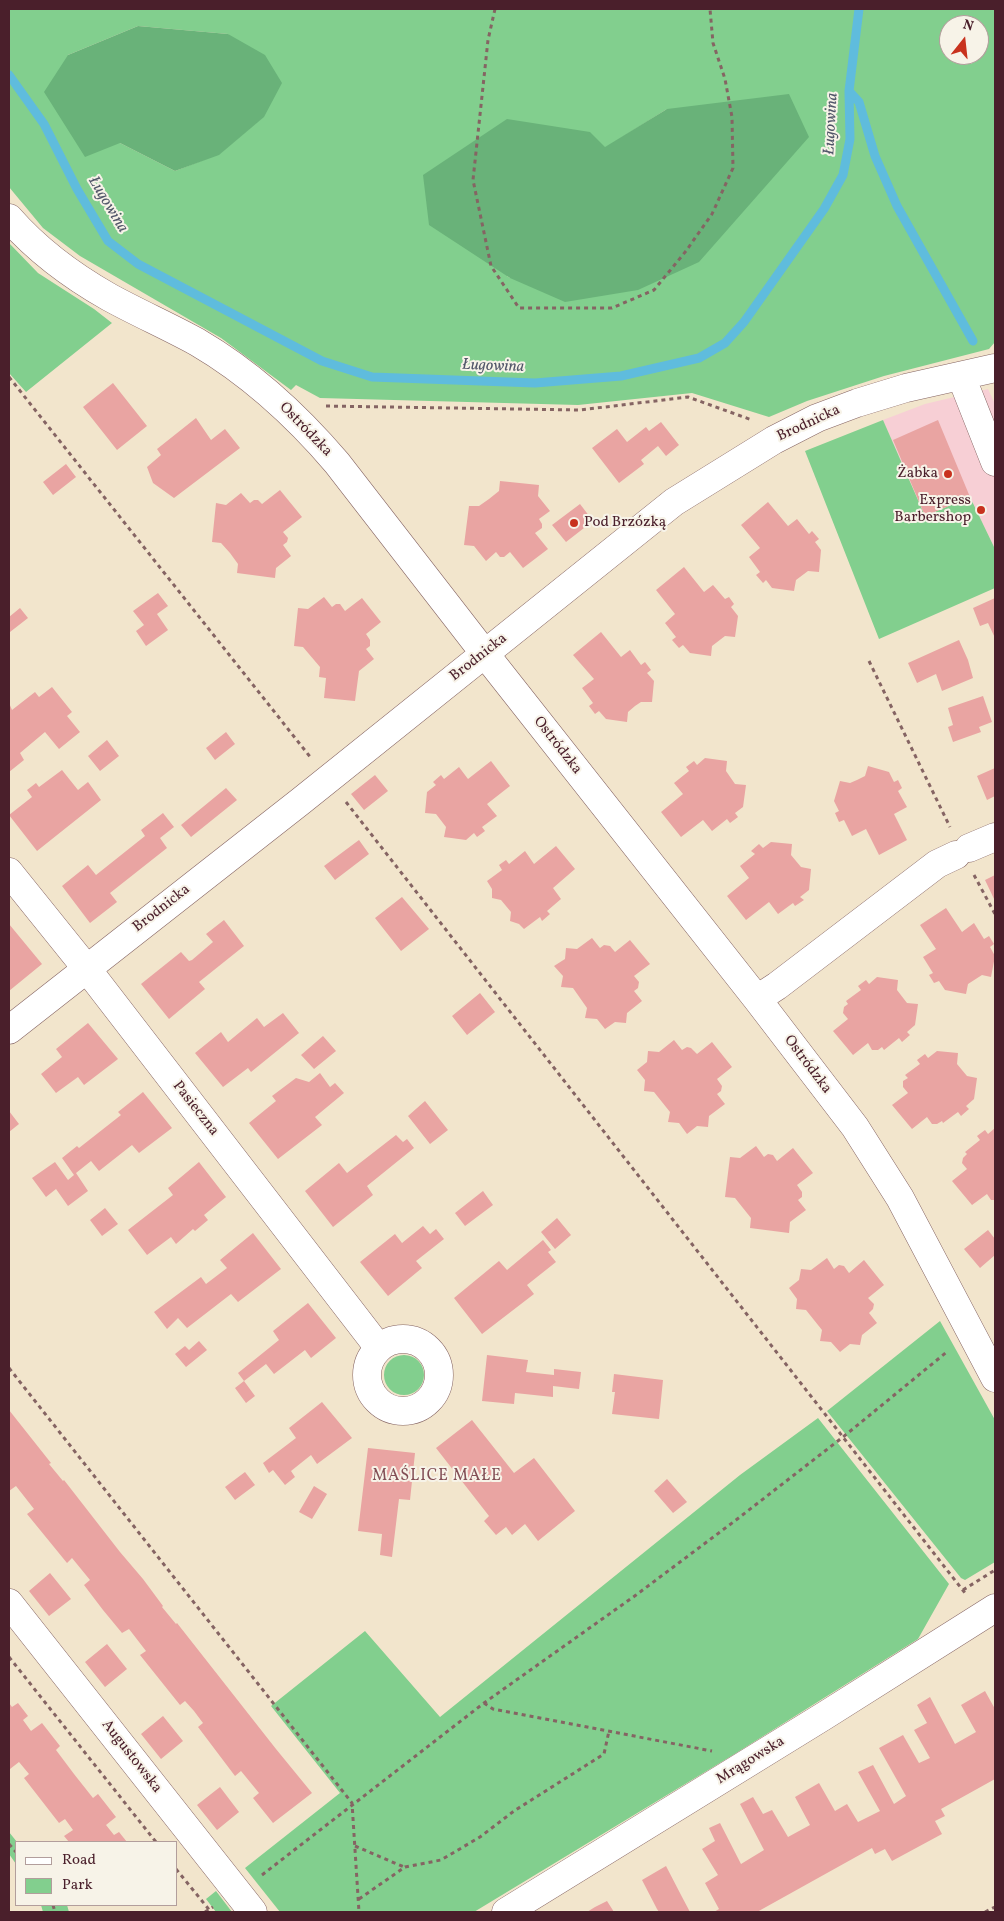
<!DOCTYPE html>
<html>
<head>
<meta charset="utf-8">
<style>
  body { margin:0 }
  #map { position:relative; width:1004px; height:1921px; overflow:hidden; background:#f2e5cc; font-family:Vollkorn,serif }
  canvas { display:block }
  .frame { position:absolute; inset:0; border:10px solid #4a1f2b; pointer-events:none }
  .legend { position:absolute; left:15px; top:1841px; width:162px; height:65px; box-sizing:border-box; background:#f7f3e8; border:1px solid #b29e9c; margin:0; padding:6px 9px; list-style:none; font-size:15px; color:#4a1f2b }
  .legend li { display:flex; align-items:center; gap:10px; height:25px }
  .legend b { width:25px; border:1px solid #b29e9c }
  .north { position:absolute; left:939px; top:15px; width:50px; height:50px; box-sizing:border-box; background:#f7f3e8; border:1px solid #b29e9c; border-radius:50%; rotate:16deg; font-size:14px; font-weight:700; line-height:20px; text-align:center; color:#4a1f2b }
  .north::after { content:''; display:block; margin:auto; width:18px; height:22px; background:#c8321e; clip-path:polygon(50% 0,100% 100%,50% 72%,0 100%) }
</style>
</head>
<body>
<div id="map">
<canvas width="1004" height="1921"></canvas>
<div class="frame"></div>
<ul class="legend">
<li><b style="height:6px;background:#fff"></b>Road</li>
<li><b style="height:14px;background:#82cf8e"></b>Park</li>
</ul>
<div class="north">N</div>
</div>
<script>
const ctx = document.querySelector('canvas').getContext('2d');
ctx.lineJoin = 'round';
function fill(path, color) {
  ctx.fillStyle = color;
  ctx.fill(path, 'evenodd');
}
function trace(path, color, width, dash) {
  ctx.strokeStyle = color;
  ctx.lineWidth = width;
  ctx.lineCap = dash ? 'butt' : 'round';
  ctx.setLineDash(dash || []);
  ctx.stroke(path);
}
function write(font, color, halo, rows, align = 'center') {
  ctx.font = font + ' Vollkorn,serif';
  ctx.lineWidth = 4;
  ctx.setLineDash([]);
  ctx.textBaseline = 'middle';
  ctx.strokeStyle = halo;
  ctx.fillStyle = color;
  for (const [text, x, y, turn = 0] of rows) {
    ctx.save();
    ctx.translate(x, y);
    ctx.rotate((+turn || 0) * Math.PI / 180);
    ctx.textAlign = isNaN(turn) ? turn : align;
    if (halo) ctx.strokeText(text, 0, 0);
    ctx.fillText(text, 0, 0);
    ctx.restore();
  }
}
fill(new Path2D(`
  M988 389 995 404V549L970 497 925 516 883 420 925 404Z`), '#f7cfd5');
fill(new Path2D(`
  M9 9H995V342L989 349 884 376 807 401 769 417 692 393 578 405 320 398 296 385 291 390 221 338 80 256 43 228 9 187ZM949 25H979V55H949ZM138 26 228 34 263 117 219 154 175 171 120 143 68 55ZM667 109 510 278 507 276 605 148Z
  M9 243 38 273 94 309 112 323 26 392 9 373Z
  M883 420 925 516 970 497 995 549V588L879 639 805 451Z
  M940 1321 995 1420V1562L965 1580 961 1578 827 1411Z
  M384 1375a20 20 0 1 1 40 0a20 20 0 1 1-40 0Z
  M818 1418 949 1584 918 1639 733 1755 474 1912H280L245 1868 340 1793 271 1706 365 1631 440 1717 740 1475Z
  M9 1832 17 1842 16 1864 9 1854Z
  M216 1891 232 1912H216L206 1899Z
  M41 1905H67L69 1912H43Z`), '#82cf8e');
fill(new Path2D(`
  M138 26 228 34 265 55 282 83 264 117 219 155 175 171 120 143 85 157 44 92 68 55Z
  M789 94 809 137 699 262 638 290 565 302 510 278 429 225 423 175 507 119 590 132 605 147 667 109Z`), '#69b279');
trace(new Path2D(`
  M9 75 44 124 77 189 108 241 138 264 322 361 372 377 535 383 621 376 699 358 725 343 744 322 824 209 843 175 850 139 849 91 859 9
  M849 91 859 102 875 156 897 206 973 341`), '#5fbcdd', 9);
fill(new Path2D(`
  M113 383 147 426 117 450 83 407Z
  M196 418 211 440 225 429 240 448 174 498 153 483 147 467 161 455 157 449Z
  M938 420 970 497 925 516 893 440Z
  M661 422 679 445 666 456 658 446 641 460 644 464 619 483 592 448 617 429 627 442 646 427 649 431Z
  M66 464 76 477 53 495 43 482Z
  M500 481 539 485 538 496 550 511 539 519 542 524V528L535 533 548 549 523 568 510 552 504 557H500L496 552 486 561 474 546 464 545 469 506H479L489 499 499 491Z
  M280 490 302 517 283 532 288 538 287 542 283 545 291 556 276 568 275 578 237 573 238 564 230 553 221 543 212 542 216 503 226 505 241 493 250 503 254 500H258L262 504Z
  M768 502 788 526 797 519 809 534 812 531 819 539 815 542 821 550 819 572 808 571 796 580 794 591 772 588 766 580 763 583 756 575 760 572 749 557 760 548 741 525Z
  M580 504 593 521 566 542 552 525Z
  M684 567 704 592 713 585 725 599 729 597 734 604 731 607 738 616 735 637 725 636 712 646 711 656 690 653 683 645 679 648 672 640 676 637 665 623 675 614 656 590Z
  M158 593 168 606 157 614 168 630 146 646 136 631 144 625 133 611Z
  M324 597 332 607 336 604H340L345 611 362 598 381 622 366 634 370 640V646L366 649 374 659 359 671 355 701 324 698 326 678 319 677 320 667 303 647 294 646 298 608 308 609Z
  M995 598V638L988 623 980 626 973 608Z
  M20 608 28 618 10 632 9 617Z
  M601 632 621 657 630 650 641 665 645 662 651 670 647 673 654 681 652 702H641L635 706 628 712 627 722 606 719 599 711 595 714 589 706 593 703 582 688 594 679 573 655Z
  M959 640 968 660 973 678 942 691 936 674 917 683 908 663Z
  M52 687 72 712 67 716 80 732 59 749 45 732 20 753 24 760 9 772V703L12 710 35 692 39 697Z
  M983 696 992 722 979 727 981 732 953 742 948 727 953 725 948 708Z
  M226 732 235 744 215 760 206 748Z
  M107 740 119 756 100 771 88 756Z
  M705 758 727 761 726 771 735 784 746 785 743 807 735 813 738 817 730 823 727 819 712 831 703 820 681 837 661 812 683 794 674 783 689 771 686 767 694 761 697 765Z
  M491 761 510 786 487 804 497 816 482 827 485 831 477 837 474 833 466 840 444 837 446 827 436 814 425 813 427 792 436 785 433 782 441 775 444 779 459 767 468 779Z
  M868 766 889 772 894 782 898 780 902 788 898 791 907 807 894 814 907 840 879 855 866 829 852 836 844 820 839 822 835 813 839 811 834 801 840 781 850 783 857 780 865 776Z
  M995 768V796L987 800 977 776Z
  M62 770 78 790 88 782 101 800 37 851 9 815 32 797 27 790 36 783 39 787Z
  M375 775 388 791 364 810 351 794Z
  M226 788 237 800 191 837 181 825Z
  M163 813 174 827 160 838 167 848 110 893 117 902 90 923 62 886 88 865 96 875 145 836 141 830Z
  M359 840 369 854 335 880 324 866Z
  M771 842 792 844 791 855 801 867 811 869 809 890 800 897 804 900 795 906 793 903 778 914 769 902 746 920 727 896 749 878 740 866 755 854 751 851 759 844 763 848Z
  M556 846 575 869 553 888 561 899 547 911 550 914 542 921 540 917 524 929 519 924 510 921 511 912 501 900 492 898V889L487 881 502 870 499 865 506 860 509 864 525 851 534 864Z
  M995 875V901L985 880Z
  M402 897 429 929 401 951 375 918Z
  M946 908 962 932 974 923 984 939 989 936 994 944 990 947 995 956 991 977 982 975 968 984 966 994 945 990 939 981 934 983 929 975 933 973 923 957 936 949 920 925Z
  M224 920 244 946 199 982 205 989 169 1019 141 984 181 952 189 961 192 960 213 942 206 934Z
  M9 924 42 964 9 991Z
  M592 938 600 948 604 945 610 946 615 952 630 940 650 964 634 976 639 982 638 988 634 991 642 1001 627 1013 626 1023 615 1022 605 1029 597 1019 585 1018 587 1008 573 988 561 987 563 976 554 966 565 959 566 948 577 949Z
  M877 977 898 980 897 990 907 1003 918 1004 915 1025 907 1032 910 1035 902 1042 899 1038 884 1050 882 1047 878 1050H872L868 1043 853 1055 833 1031 848 1019 843 1013 844 1007 848 1004 846 1001 861 990 858 986 866 980 869 984Z
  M480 993 495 1012 467 1035 452 1016Z
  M283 1013 299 1033 251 1072 248 1068 223 1087 195 1053 221 1032 228 1042 257 1018 264 1027Z
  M88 1023 118 1059 84 1085 78 1077 56 1093 41 1074 62 1057 56 1049Z
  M323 1036 336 1051 314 1069 301 1055Z
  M674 1040 682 1050 687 1047 691 1048 697 1054 712 1042 732 1067 717 1079 722 1086 721 1091 717 1094 725 1104 709 1116 708 1127 697 1126 687 1134 679 1123 668 1122 670 1112 654 1092 644 1091 645 1080 637 1070 647 1062 648 1051 659 1052Z
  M937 1051 958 1053 957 1064 967 1076 977 1078 974 1099 966 1106 969 1109 961 1116 958 1112 943 1123 942 1121 937 1124H932L927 1117 912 1129 892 1105 908 1093 903 1087V1081L908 1078 905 1075 920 1064 917 1060 925 1054 928 1058Z
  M320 1073 330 1087 335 1083 344 1093 315 1117 322 1125 278 1159 249 1123 276 1101 272 1096 296 1078 309 1082Z
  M143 1092 172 1128 139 1153 132 1145 99 1171 91 1161 76 1173 88 1191 68 1206 56 1189 46 1197 32 1178 55 1162 68 1180 74 1175 62 1158 77 1146 79 1148 121 1115 118 1112Z
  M425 1101 448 1130 430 1144 408 1116Z
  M9 1111 19 1124 9 1132Z
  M995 1128V1200H991L987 1194 972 1205 952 1181 967 1169 962 1163 963 1158 967 1154 965 1152 980 1140 977 1136 985 1130 988 1134Z
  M396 1135 403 1142 407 1139 414 1148 367 1186 373 1195 333 1227 305 1191 339 1163 347 1173Z
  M756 1146 764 1157 768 1154 773 1155 777 1161 793 1148 813 1173 797 1185 802 1192V1197L798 1200 806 1210 790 1222 789 1233 750 1228 751 1218 735 1198 725 1197 730 1157 740 1158Z
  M199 1162 226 1197 204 1215 208 1220 195 1231 193 1229 176 1244 171 1237 147 1255 128 1230 173 1195 168 1188Z
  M483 1191 493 1205 465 1226 455 1213Z
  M105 1208 118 1224 102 1236 90 1220Z
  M557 1218 571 1235 555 1249 541 1232Z
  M423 1226 430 1234 436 1229 444 1239 416 1261 422 1268 388 1296 360 1262 395 1234 402 1243Z
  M988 1230 995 1239V1255L980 1268 964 1249Z
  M253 1233 281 1269 238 1302 231 1294 187 1328 178 1318 167 1329 154 1312 201 1277 206 1284 227 1268 220 1260Z
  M543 1240 551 1250 548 1252 556 1262 527 1285 534 1294 482 1334 454 1298 499 1261 507 1270Z
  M827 1258 834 1269 839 1265 844 1266 849 1273 864 1260 884 1285 868 1298 874 1304 873 1309 869 1313 877 1323 862 1335 860 1345 850 1344 840 1352 831 1342 820 1341 822 1330 806 1310 796 1309 797 1299 789 1288 799 1280 801 1269 811 1270Z
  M308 1303 336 1338 311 1358 305 1350 274 1374 266 1364 244 1381 238 1373 279 1340 273 1331Z
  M199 1341 207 1350 186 1367 175 1354 185 1346 189 1350Z
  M487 1355 528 1360 526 1372 554 1375V1369L581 1372 579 1389 553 1386V1397L515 1393 514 1404 482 1401Z
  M614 1374 663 1380 659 1419 612 1414 615 1392H612Z
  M244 1381 255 1396 246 1403 235 1388Z
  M322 1402 352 1438 317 1464 311 1455 291 1471 295 1477 285 1485 273 1470 269 1473 263 1463 296 1438 289 1428Z
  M9 1410 51 1463 49 1464 63 1481 64 1480 120 1552 143 1579 163 1606 162 1607 176 1624 177 1623 276 1749 312 1793 273 1823 253 1798 259 1793 241 1771 235 1776 198 1727 203 1723 194 1711 185 1701 180 1705 140 1655 146 1651 129 1629 122 1633 103 1610 84 1585 90 1580 72 1558 67 1563 27 1514 34 1509 16 1486 9 1491Z
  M472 1420 514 1473 534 1458 575 1511 538 1541 525 1524 512 1535 506 1527 496 1535 484 1521 489 1516 436 1448Z
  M368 1448 415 1453 410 1500 399 1499 392 1557 380 1555 382 1534 358 1531Z
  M245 1472 255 1485 235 1500 225 1487Z
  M667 1479 687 1502 673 1513 654 1491Z
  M314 1486 327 1494 312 1519 299 1512Z
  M50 1573 71 1599 49 1616 29 1591Z
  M107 1644 127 1669 105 1687 85 1662Z
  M985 1691 995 1709V1779L941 1809 945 1816 935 1821 942 1834 892 1861 885 1849 875 1854 872 1848 757 1912H714L719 1909 705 1883 718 1875 702 1849 715 1841 709 1828 720 1823 741 1864 764 1850 740 1804 753 1797 763 1814 772 1810 788 1837 810 1825 795 1797 819 1783 835 1811 847 1804 858 1822 880 1811 858 1772 873 1765 894 1804 906 1796 879 1748 903 1735 919 1763 930 1758 914 1730 927 1723 917 1705 930 1697 955 1744 976 1732 961 1705Z
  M9 1703 12 1707 18 1703 28 1716 23 1720 31 1731 42 1723 60 1746 56 1750 74 1774 93 1798 98 1794 116 1817 106 1825 114 1835 119 1832 127 1842H69L64 1836 73 1830 65 1819 59 1823 24 1778 29 1774 19 1762 10 1769 9 1767Z
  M163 1716 183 1741 161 1759 141 1734Z
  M220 1787 239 1812 217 1830 197 1805Z
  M666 1866 681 1895 690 1912H659L657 1909 642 1880Z
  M607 1901 614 1912H587L595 1907Z`), '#e9a4a2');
const minor = new Path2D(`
  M9 218C37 250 72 276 109 297 138 313 168 326 197 342 250 373 297 416 337 463L485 654 757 999 855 1127 900 1198 995 1378
  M961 376 995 462
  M969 848 995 837
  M9 872 87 969 379 1348
  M757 999 777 986 937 864 956 855
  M9 1030 301 801 674 502 774 440 817 418 857 403 906 388 995 368
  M367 1375a36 36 0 1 1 72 0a36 36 0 1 1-72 0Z
  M9 1603 253 1912
  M506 1912 824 1716 995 1608`);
trace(minor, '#856463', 29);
trace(new Path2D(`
  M495 9 488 40 473 180 491 266 519 308H612L654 290 686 251 712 214 733 168 732 117 725 79 713 43 710 9
  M9 377 311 758
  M326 406 580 410 688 397 752 420
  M869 661 950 827
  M346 802 965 1593
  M974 875 995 914
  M9 1368 352 1803 359 1912
  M963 1590 995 1570
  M9 1657 156 1842
  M484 1703 493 1709 712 1751
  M9 1844 16 1852
  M355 1846 404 1867
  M176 1869 211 1912
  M262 1875 484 1703 636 1595 736 1520 843 1437 948 1351
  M359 1899 405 1867 441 1860 480 1837 514 1811 604 1754 609 1731
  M53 1905 55 1912
  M205 1912 213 1907
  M985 1912 995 1907`), '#856463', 3, [4, 4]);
trace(minor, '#fff', 28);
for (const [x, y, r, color] of [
  [948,474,5,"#c8321e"],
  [981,510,5,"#c8321e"],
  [574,523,5,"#c8321e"]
]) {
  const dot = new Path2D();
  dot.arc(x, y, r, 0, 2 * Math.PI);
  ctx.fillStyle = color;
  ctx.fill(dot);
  trace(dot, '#f7f3e8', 2);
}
write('15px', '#4a1f2b', '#f7f3e8', [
  ["Brodnicka",809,424,-25],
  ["Ostródzka",305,430,46],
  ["Brodnicka",479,658,-38],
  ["Ostródzka",557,746,52],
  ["Brodnicka",162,909,-38],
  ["Ostródzka",807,1065,53],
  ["Pasieczna",195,1109,52],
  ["Augustowska",131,1757,52],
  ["Mrągowska",751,1761,-32]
]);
write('15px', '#4a1f2b', '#f7f3e8', [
  ["Żabka",938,474],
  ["Express",971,501],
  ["Barbershop",971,518],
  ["Pod Brzózką",584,523,"left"]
], 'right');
write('italic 16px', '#515669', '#f7f3e8', [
  ["Ługowina",832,124,-87],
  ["Ługowina",107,205,59],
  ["Ługowina",493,367,2]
]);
ctx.letterSpacing = '1px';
write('16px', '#824e55', '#f7f3e8', [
  ["MAŚLICE MAŁE",437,1477]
]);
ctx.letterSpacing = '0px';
</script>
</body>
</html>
